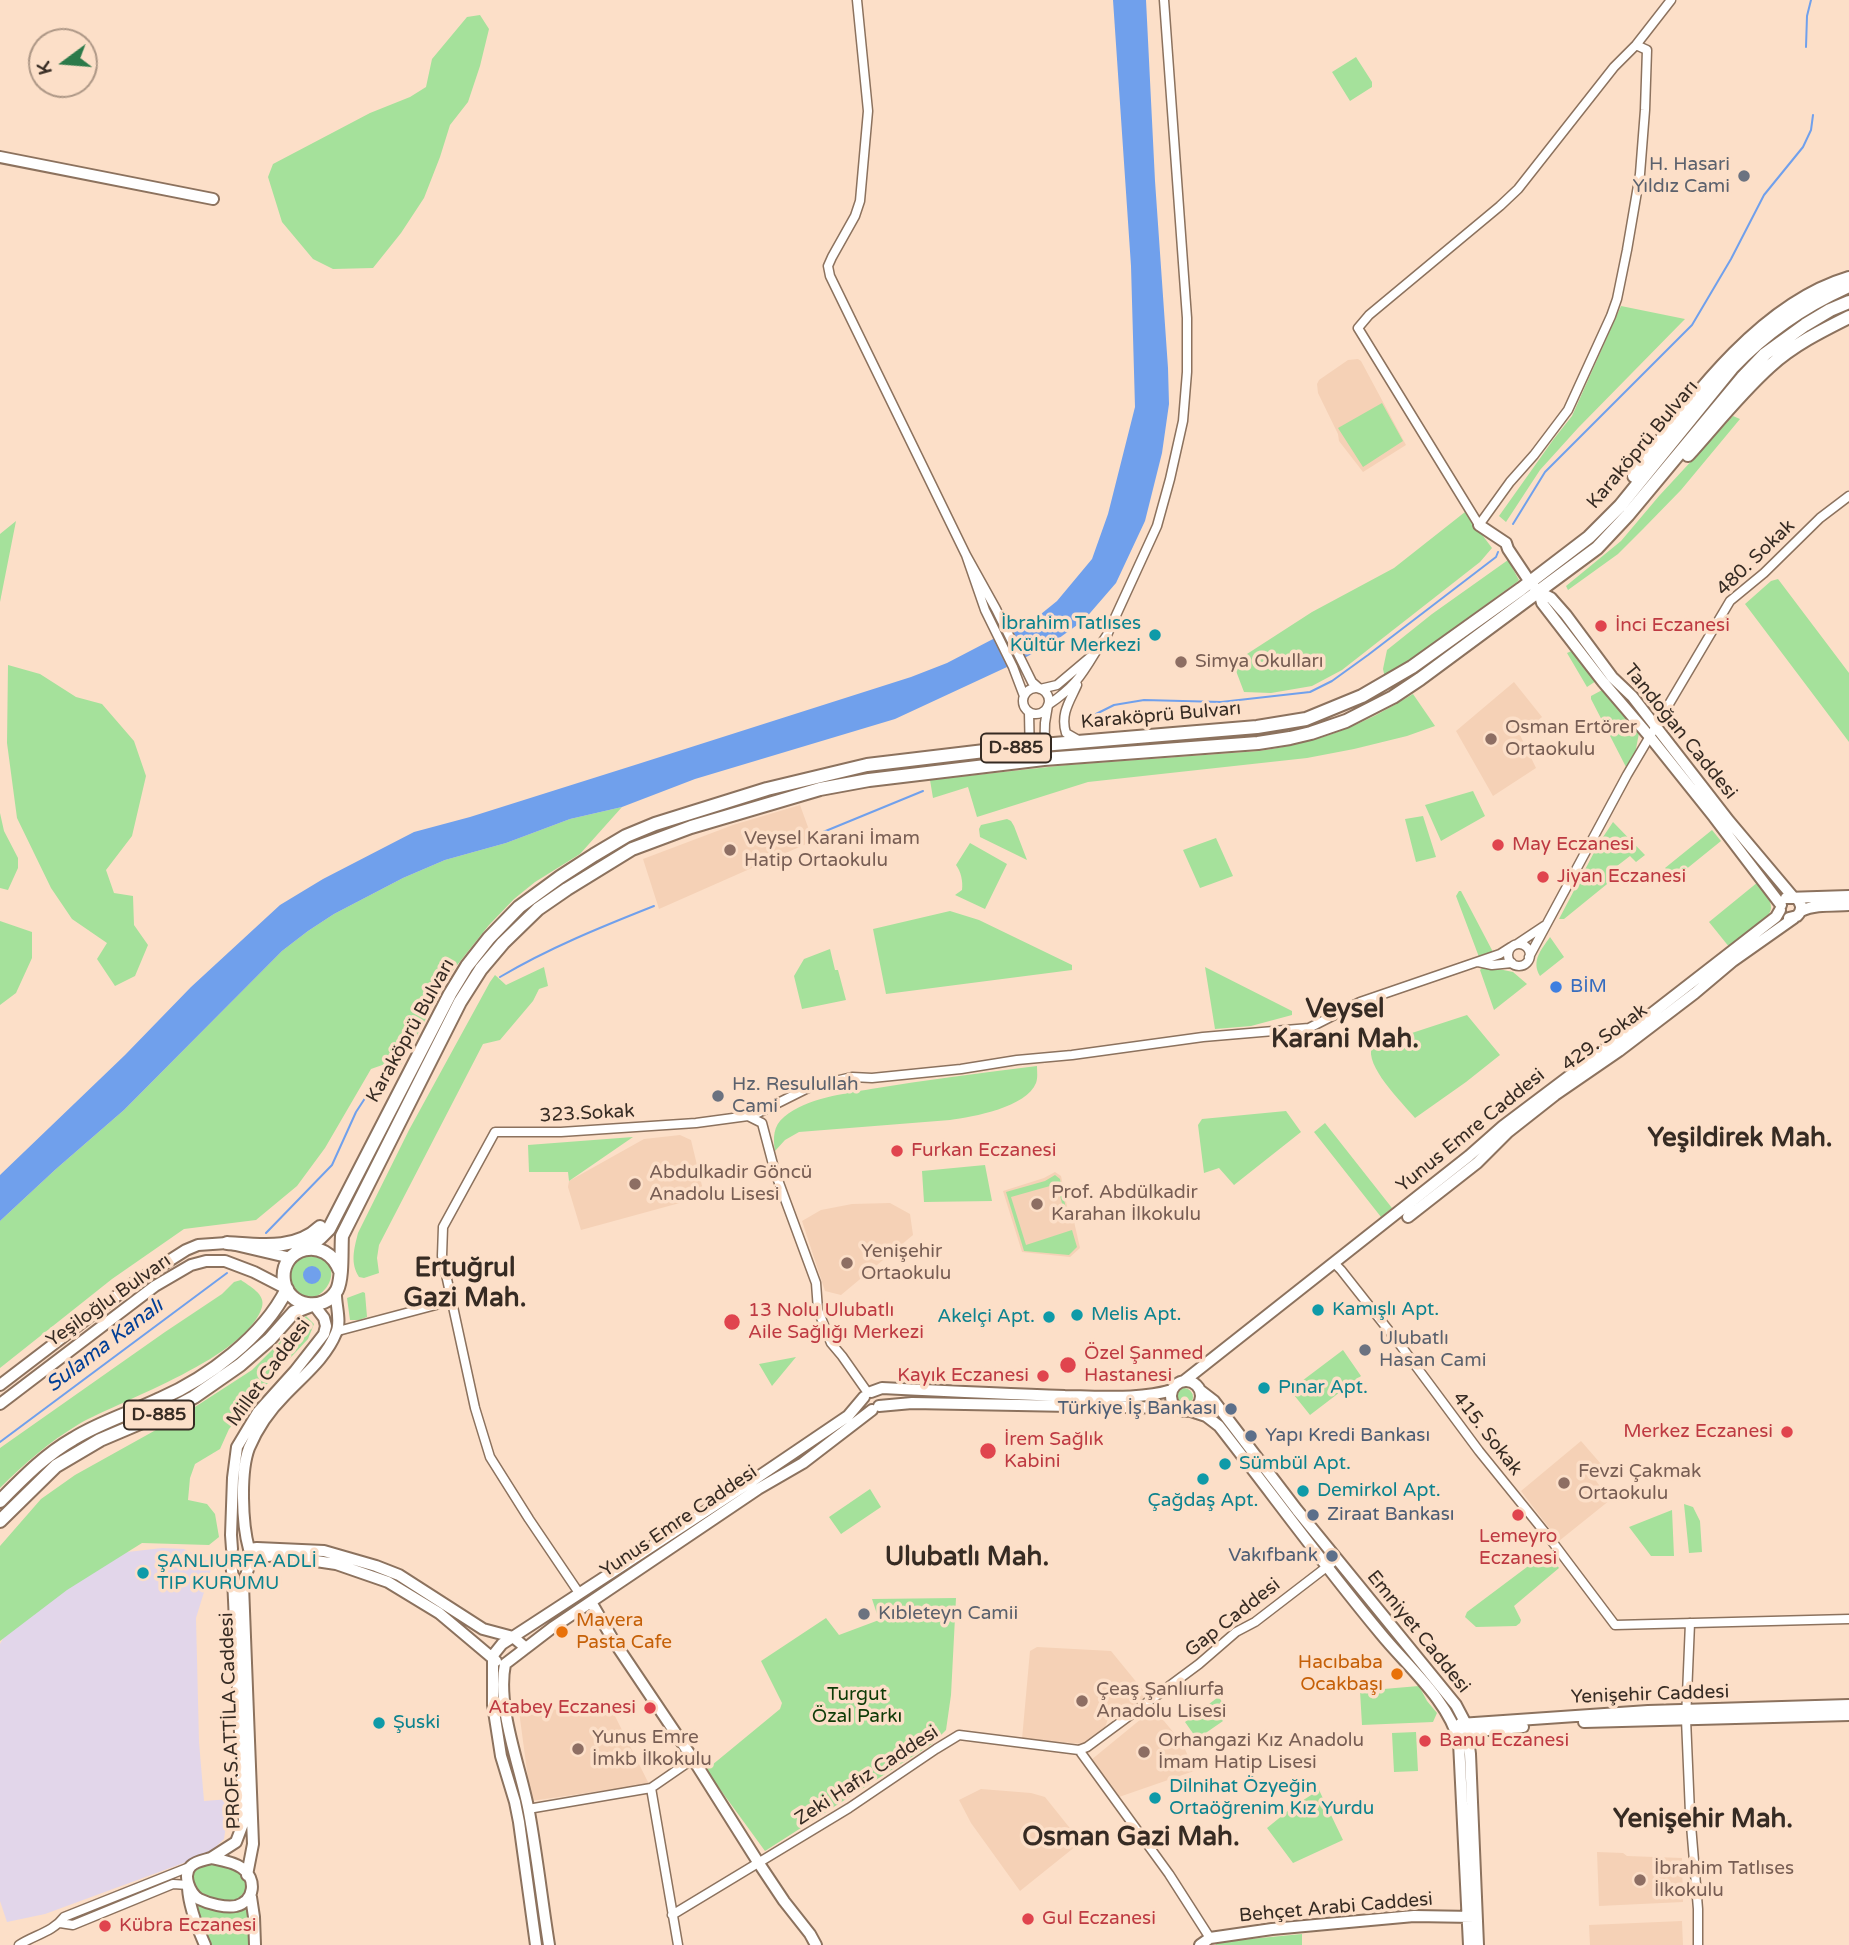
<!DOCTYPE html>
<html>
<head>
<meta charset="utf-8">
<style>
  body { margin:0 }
  #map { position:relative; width:1849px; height:1945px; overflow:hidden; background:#fcdfc8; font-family:"Varela Round",sans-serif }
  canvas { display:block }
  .north { position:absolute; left:28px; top:28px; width:70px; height:70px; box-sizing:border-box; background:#fcdfc8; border:2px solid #ad9786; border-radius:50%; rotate:254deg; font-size:19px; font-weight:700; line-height:28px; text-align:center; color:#362b23 }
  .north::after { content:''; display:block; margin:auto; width:24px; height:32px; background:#2c7a4a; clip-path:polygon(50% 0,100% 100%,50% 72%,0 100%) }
</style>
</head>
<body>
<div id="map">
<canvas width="1849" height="1945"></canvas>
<div class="north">K</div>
</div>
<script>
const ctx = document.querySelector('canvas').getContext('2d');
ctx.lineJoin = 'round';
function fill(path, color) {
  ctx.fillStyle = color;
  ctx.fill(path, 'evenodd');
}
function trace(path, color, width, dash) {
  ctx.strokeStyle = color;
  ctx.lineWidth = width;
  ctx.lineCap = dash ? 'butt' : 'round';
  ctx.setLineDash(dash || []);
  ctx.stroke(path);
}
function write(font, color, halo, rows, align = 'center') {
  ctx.font = font + ' "Varela Round",sans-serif';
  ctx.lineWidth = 7;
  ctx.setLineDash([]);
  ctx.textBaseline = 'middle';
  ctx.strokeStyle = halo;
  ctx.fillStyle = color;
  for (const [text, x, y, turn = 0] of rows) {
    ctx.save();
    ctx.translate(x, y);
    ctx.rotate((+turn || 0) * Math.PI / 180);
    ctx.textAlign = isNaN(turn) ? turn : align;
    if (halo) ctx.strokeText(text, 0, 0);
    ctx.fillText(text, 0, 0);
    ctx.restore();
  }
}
fill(new Path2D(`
  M1358 359 1361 361 1406 445 1363 472 1339 441 1338 434 1318 393 1317 384 1319 380 1348 360Z
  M1514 682 1542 717 1520 735 1536 768 1493 796 1456 731Z
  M800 805 813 841 659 909 643 859 733 825Z
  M680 1135 691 1140 703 1190 698 1198 581 1230 568 1187 569 1181 644 1139Z
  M1055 1172 1061 1176 1069 1216 1073 1217 1080 1248 1070 1257 1022 1252 1003 1191 1044 1178Z
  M890 1203 910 1214 913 1235 841 1295 825 1291 802 1221 821 1210 852 1204Z
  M1581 1441 1601 1464 1591 1474 1610 1500 1559 1541 1521 1491Z
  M1037 1647 1111 1651 1147 1695 1130 1710 1118 1707 1110 1714 1105 1727 1085 1744 1022 1739 1030 1651Z
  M544 1708 587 1714 611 1708 649 1784 531 1801 519 1711Z
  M1152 1710H1155L1183 1744 1194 1771 1119 1797 1091 1760Z
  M981 1789 1031 1793 1045 1797 1081 1842 1020 1891 971 1823 959 1800Z
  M1597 1852 1623 1853 1627 1856 1682 1858 1683 1902 1599 1906Z
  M1682 1921 1683 1945H1590L1589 1925Z`), '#f5d1b6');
fill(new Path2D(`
  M162 1548 184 1549 213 1563 196 1618 199 1742 204 1801 230 1799 224 1839 208 1854 45 1914 7 1922 0 1901V1644L10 1626 93 1556Z`), '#e2d6ea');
fill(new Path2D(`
  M480 15 489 29 480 66 468 102 450 125 440 157 424 198 401 233 373 268 333 269 313 259 282 222 268 177 273 164 370 113 410 97 426 87 432 59 467 17Z
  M1356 57 1372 82V87L1350 101 1332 72Z
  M1621 306 1685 319 1578 428 1540 470 1506 522 1499 516 1553 440 1572 416Z
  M1382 403 1403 441 1363 467 1338 428Z
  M1733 416 1740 419 1681 490 1643 529 1618 554 1568 590 1566 586 1621 541 1659 496Z
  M1465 512 1492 548 1480 562 1342 670 1312 686 1271 693 1244 692 1233 663 1312 612 1394 568Z
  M16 521 0 602V534Z
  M1508 560 1519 580 1517 582 1385 678 1383 669 1387 650 1432 614Z
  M1778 579 1849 673V742L1745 604 1771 581Z
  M1576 649 1599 679 1587 687 1567 653Z
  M8 665 40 674 76 697 102 704 134 741 146 776 132 836 106 870 114 893 133 896 134 925 148 945 135 976 115 986 97 959 107 943 72 919 51 888 17 818 7 743Z
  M1604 689 1639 733 1635 754 1626 767 1591 699V696Z
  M1413 694 1435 726 1407 736 1354 749 1307 758 1088 782 977 817 968 787 933 798 930 780 1067 765 1259 751C1321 742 1361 726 1413 694Z
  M1473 791 1485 816 1441 841 1425 805Z
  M622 807 580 854 535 882 514 899 489 925 450 974 396 1074 388 1063 371 1069 325 1148 297 1186 256 1220 184 1229 112 1279 0 1368V1221L56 1169 124 1110 282 951 308 931 334 914 403 878 445 860 506 843 570 819Z
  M0 813 4 831 18 858V868L8 890 0 888Z
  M1423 816 1436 857 1416 862 1405 819Z
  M1007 819 1011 821 1014 826 1027 860 980 837 979 829 981 825Z
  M1613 822 1645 855 1636 862 1630 856 1608 873 1612 880 1564 919H1559L1599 843Z
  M1712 830 1721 841 1674 879 1665 868Z
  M1216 838 1233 876 1200 888 1183 850Z
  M970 843 1007 864 985 909 955 895 962 890C963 881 961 872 956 865Z
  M1758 882C1763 889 1771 898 1771 908 1770 921 1741 939 1730 948L1709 922Z
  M1459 891H1461L1493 952 1479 957 1456 896Z
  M950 911 979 920 1072 965V970L886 994 873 929Z
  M0 921 32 932V958L16 993 0 1005Z
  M1550 937 1564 957 1540 976C1531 961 1541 950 1550 937Z
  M830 949 835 970H838L846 1000 802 1009 794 976 804 959Z
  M1484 966 1513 972 1527 984 1494 1010 1480 970Z
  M544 967 548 986 539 989 533 1001 500 1040 483 1044 379 1245 377 1258 379 1273 364 1278 359 1277C350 1263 354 1249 358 1233L409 1130 490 982 495 975 506 985Z
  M1205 967 1292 1011V1015L1251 1026 1215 1029Z
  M1467 1015 1500 1055 1466 1082 1415 1118C1402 1102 1364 1066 1372 1046Z
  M1037 1066C1037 1072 1038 1078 1036 1083 1027 1107 973 1117 950 1120L799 1132 785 1140 775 1151C773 1138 773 1126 784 1117 807 1098 843 1094 871 1089 926 1080 981 1073 1037 1066Z
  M1286 1111 1301 1132 1234 1185 1219 1168 1204 1173 1198 1125 1202 1119Z
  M1325 1123 1392 1208 1381 1217 1314 1132Z
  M633 1137 569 1181 568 1172H529L528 1145Z
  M985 1165 992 1201 924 1202 922 1171Z
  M1055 1175 1060 1179 1068 1219H1066L1057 1184 1011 1197 1026 1245 1072 1230 1077 1247 1069 1255 1024 1251 1006 1192 1045 1181Z
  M310 1255C358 1262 313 1322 293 1287 284 1272 295 1258 310 1255Z
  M241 1280C249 1286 266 1294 262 1307 247 1357 124 1399 79 1424 49 1442 25 1463 0 1488V1448L165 1332 222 1294 234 1282Z
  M363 1292 365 1293 367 1317 359 1320H350L347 1298Z
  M306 1316 314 1324 308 1339 278 1371 229 1429 220 1449 195 1464 190 1478 188 1500 207 1504 215 1514 219 1537 209 1545 142 1543 67 1590 0 1641V1546L41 1499 75 1475 181 1416 252 1370Z
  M1343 1350 1361 1376 1310 1415 1290 1390Z
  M796 1357 772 1386 759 1364Z
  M1175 1397a9 9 0 1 1 18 0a9 9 0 1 1-18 0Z
  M870 1489 881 1507 841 1534 829 1517Z
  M1684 1504 1693 1507 1700 1521 1702 1552 1689 1553Z
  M1672 1510 1674 1556H1651L1629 1527Z
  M1547 1552 1559 1568 1514 1606 1521 1620 1520 1623 1516 1626 1476 1627 1465 1617 1467 1612Z
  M956 1598 951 1695 946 1730 932 1744 765 1851 706 1770 780 1709 782 1703 761 1661 826 1618 839 1635 879 1620 872 1599Z
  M1419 1686 1427 1701 1437 1713 1433 1722 1362 1725 1360 1691Z
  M1217 1698 1220 1699 1228 1710 1220 1716 1223 1721 1197 1739 1185 1722Z
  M1416 1732 1418 1771 1394 1772 1392 1733Z
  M1319 1790 1343 1840 1293 1863 1267 1828 1294 1806Z
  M210 1862C228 1864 241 1868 247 1886 245 1891 242 1896 237 1899 216 1908 166 1880 210 1862Z
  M194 1901 248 1903 249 1945H210Z
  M1302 1934V1945H1215L1219 1942Z`), '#a5e19b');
fill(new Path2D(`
  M1113 0H1146L1155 181 1168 368 1169 404 1162 453 1145 521 1116 583 1084 620 1051 644 1007 667 895 719 695 779 622 807 570 819 506 843 445 860 403 878 334 914 308 931 282 951 124 1110 56 1169 0 1221V1175L125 1055 191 987 280 905 323 879 414 832 470 817 638 764 911 677 947 663 1041 614 1057 601 1092 559 1108 514 1135 407 1131 266Z
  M303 1275a9 9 0 1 1 18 0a9 9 0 1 1-18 0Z`), '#70a0ec');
trace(new Path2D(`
  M1806 47 1807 16 1811 0
  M1513 524 1545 472 1692 325 1731 259 1764 195 1803 147 1811 130 1813 115
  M1082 721 1114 705 1144 700 1221 702 1310 692 1332 681 1368 655 1496 557 1498 552
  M811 837 923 791
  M500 977C549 948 601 927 654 906
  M266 1233 332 1165 356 1112 373 1086 390 1070
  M0 1442 227 1273`), '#70a0ec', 2);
const minor = new Path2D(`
  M857 0 868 111 860 201 855 216 832 257 828 266 830 276 966 555
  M1636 45 1647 50 1645 110 1640 174 1627 250 1617 299 1611 316 1568 410 1534 455 1510 482 1479 525 1358 328 1369 315 1500 206 1518 189 1614 67 1636 45 1671 0
  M1095 653 1107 635 1157 526 1170 479 1183 421 1187 372V318L1164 0
  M1077 685C1070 701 1060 714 1066 733L1080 741
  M1023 701a13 13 0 1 1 26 0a13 13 0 1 1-26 0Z
  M1024 696 1013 667 985 610 966 555 996 609 1032 682 1040 689 1057 685 1095 653C1080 678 1073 688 1048 705L1045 723 1044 759
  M1029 712 1030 760
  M1517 944 1544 926
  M1508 955a11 11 0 1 1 22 0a11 11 0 1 1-22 0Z
  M1529 957 1627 775 1730 601 1764 573 1820 518 1849 496
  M1478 962 1492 965 1512 963
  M748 1116 762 1123 775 1172 816 1283 818 1310 831 1343 842 1356 868 1393
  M1334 1263 1341 1270 1401 1346 1479 1451 1551 1540 1615 1625 1849 1619
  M338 1331 451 1301
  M579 1593 529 1519 490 1457 475 1408 442 1256 443 1227 495 1132H561L696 1123 748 1116 758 1113 810 1087 852 1077 872 1078 961 1069 1017 1060 1072 1055 1203 1037 1309 1028 1360 1002 1500 954 1511 947
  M1690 1623 1686 1719 1690 1813 1698 1909V1945
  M1079 1750 1087 1747 1129 1716 1199 1664 1236 1632 1255 1622 1337 1559
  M651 1788 678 1945
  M528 1809 651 1788 693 1759
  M672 1915 849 1808 936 1749 959 1735 1079 1750 1169 1874 1210 1938
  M60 1923 73 1925 173 1884 188 1885
  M19 1945C34 1935 53 1932 64 1917L192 1866`);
const major = new Path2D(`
  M0 157 213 199
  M1479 525 1506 543 1508 549 1530 582 1539 592 1551 598 1566 615 1612 677 1632 696 1729 821 1793 897
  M1539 592 1542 603 1603 682 1650 737 1714 817 1781 905
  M1786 898 1849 896
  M1801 911C1815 904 1834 906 1849 905
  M1789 918 1797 916C1803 910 1802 903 1796 898
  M1408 1217 1477 1163 1508 1132 1555 1095 1619 1051 1695 993 1733 961 1794 918
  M336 1291C335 1304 342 1321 336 1333 326 1358 303 1376 285 1395 271 1409 257 1429 249 1448 240 1472 242 1524 249 1549L257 1548 324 1551 376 1566 399 1575 483 1629 513 1637 526 1648
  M1171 1396a15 15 0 1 1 30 0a15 15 0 1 1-30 0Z
  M1184 1381 1469 1156 1503 1126 1633 1028 1776 917 1780 910
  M0 1385 131 1285 186 1250 198 1245 227 1243 291 1258
  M1201 1391 1214 1401 1297 1510 1456 1705 1466 1724 1470 1754 1478 1945
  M871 1392 882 1388C943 1391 1004 1394 1065 1396 1098 1396 1140 1400 1172 1390
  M0 1404 155 1286 191 1265 206 1261H225L254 1272 287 1289
  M879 1406 912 1403 1177 1408
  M1191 1411 1206 1416 1219 1426C1273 1495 1325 1567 1381 1634 1407 1666 1449 1701 1459 1742L1469 1945
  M232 1549 231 1535 233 1478 237 1447 258 1412 295 1371 324 1334 326 1326 324 1318 314 1305
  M251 1563 259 1557 276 1555 336 1564 388 1582 439 1613 496 1661
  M591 1602 615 1643 693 1759 758 1862 784 1901 810 1934 816 1945
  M505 1664 552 1628 758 1489 803 1463 872 1410
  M505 1664C496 1708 521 1768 529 1812 537 1856 542 1901 549 1945
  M1584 1722 1849 1715
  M1460 1724 1648 1711 1849 1705
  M1463 1732 1523 1727
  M211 1858 236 1842 244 1821 233 1578 231 1564
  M211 1858C221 1860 234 1862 242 1868 257 1879 255 1901 236 1906 226 1908 209 1904 199 1899 190 1893 182 1875 191 1866 196 1861 205 1860 211 1858Z
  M247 1875 253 1844 243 1585 249 1566
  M188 1888C189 1907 197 1927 205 1945
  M251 1897 254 1917 255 1945
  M536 1945 519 1822 515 1802 501 1756 493 1705V1661L494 1654 502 1644 755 1479 848 1416 864 1397
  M1200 1945 1210 1938 1272 1929 1414 1916 1474 1917`);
const highway = new Path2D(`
  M1688 455C1715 425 1740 393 1770 366 1793 345 1821 331 1849 317
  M1634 476C1689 403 1758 305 1849 278
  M227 1243C259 1245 295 1251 320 1227
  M304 1249 320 1238 329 1229 450 994 467 966 489 938 519 907 560 877 594 855 626 836 655 824 767 789 867 765 1018 747 1257 727 1306 719 1362 696 1412 667 1521 589 1589 537 1620 506 1732 368C1766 332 1804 306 1849 286
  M340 1271C326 1234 279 1247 284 1281 288 1307 324 1313 337 1290 343 1278 341 1249 342 1236L460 1002 481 969 503 943 538 909 567 889 632 849 691 827 820 789 869 780 1044 759 1258 743 1290 738 1311 733 1346 721 1393 697 1420 679 1597 548 1628 515 1742 378 1765 354 1805 325 1830 310 1849 302
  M0 1501C23 1478 45 1455 73 1439 100 1422 131 1413 160 1399 208 1378 263 1337 287 1289
  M0 1521 56 1466 100 1440 166 1412 194 1397 240 1365 270 1339 294 1312 312 1305`);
trace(minor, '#8c725e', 11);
trace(major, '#8c725e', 14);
trace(highway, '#8c725e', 16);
trace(minor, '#fff', 8);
trace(major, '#fff', 10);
trace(highway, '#fff', 12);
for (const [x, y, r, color] of [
  [1744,176,7,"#6b7280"],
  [1601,626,7,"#e0444e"],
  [1155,635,7,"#0f9aa8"],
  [1181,662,7,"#8d6e63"],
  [1491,739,7,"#8d6e63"],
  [1498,845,7,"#e0444e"],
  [730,850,7,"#8d6e63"],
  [1543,877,7,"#e0444e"],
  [1556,987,7,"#3f7fe0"],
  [718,1096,7,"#6b7280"],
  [897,1151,7,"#e0444e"],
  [635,1184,7,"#8d6e63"],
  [1037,1204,7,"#8d6e63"],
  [847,1263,7,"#8d6e63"],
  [1318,1310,7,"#0f9aa8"],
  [1077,1315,7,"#0f9aa8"],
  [1049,1317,7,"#0f9aa8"],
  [732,1322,9,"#e0444e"],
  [1365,1350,7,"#6b7280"],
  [1068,1365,9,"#e0444e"],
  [1043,1376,7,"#e0444e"],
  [1264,1388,7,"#0f9aa8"],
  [1231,1409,7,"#5c6f8a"],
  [1787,1432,7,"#e0444e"],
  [1251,1436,7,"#5c6f8a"],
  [988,1451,9,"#e0444e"],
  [1225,1464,7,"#0f9aa8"],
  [1203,1479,7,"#0f9aa8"],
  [1564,1483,7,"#8d6e63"],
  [1303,1491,7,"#0f9aa8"],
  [1313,1515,7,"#5c6f8a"],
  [1518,1515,7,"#e0444e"],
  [1332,1556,7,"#5c6f8a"],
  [143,1573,7,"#0f9aa8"],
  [864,1614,7,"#6b7280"],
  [562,1632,7,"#e8710a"],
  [1397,1674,7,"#e8710a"],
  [1082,1701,7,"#8d6e63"],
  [650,1708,7,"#e0444e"],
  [379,1723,7,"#0f9aa8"],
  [1425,1741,7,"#e0444e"],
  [578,1749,7,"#8d6e63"],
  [1144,1752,7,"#8d6e63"],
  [1155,1798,7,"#0f9aa8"],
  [1640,1880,7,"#8d6e63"],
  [1028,1919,7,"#e0444e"],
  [105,1926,7,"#e0444e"]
]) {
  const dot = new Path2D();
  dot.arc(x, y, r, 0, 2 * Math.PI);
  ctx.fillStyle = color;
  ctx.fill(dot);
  trace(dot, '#fcdfc8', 2.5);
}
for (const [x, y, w] of [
  [1016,748,70],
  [159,1415,70]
]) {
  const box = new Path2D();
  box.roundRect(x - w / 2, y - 14.5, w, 29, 5);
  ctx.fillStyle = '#fcdfc8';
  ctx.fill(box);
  trace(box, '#362b23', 2);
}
write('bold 18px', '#362b23', null, [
  ["D-885",1016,748],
  ["D-885",159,1415]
]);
write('19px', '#5b616d', '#fcdfc8', [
  ["H. Hasari",1730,165,"right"],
  ["Yıldız Cami",1730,187,"right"],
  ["Hz. Resulullah",732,1085],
  ["Cami",732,1107],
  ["Ulubatlı",1379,1339],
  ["Hasan Cami",1379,1361],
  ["Kıbleteyn Camii",878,1614]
], 'left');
write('19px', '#362b23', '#fcdfc8', [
  ["Karaköprü Bulvarı",1643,445,-50],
  ["480. Sokak",1756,558,-44],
  ["Karaköprü Bulvarı",1161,716,-5],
  ["Tandoğan Caddesi",1680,732,51],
  ["Karaköprü Bulvarı",411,1031,-61],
  ["429. Sokak",1605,1038,-36],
  ["323.Sokak",587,1114,-3],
  ["Yunus Emre Caddesi",1471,1131,-39],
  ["Yeşiloğlu Bulvarı",109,1301,-35],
  ["Millet Caddesi",269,1373,-54],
  ["415. Sokak",1487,1434,52],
  ["Yunus Emre Caddesi",679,1522,-34],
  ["Gap Caddesi",1233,1618,-38],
  ["Emniyet Caddesi",1418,1632,51],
  ["Yenişehir Caddesi",1650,1695,-2],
  ["PROF.S.ATTİLA Caddesi",231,1721,-92],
  ["Zeki Hafız Caddesi",867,1776,-33],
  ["Behçet Arabi Caddesi",1336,1908,-5]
]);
write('19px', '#0d838f', '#fcdfc8', [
  ["İbrahim Tatlıses",1141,624,"right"],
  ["Kültür Merkezi",1141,646,"right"],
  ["Kamışlı Apt.",1332,1310],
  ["Melis Apt.",1091,1315],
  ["Akelçi Apt.",1035,1317,"right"],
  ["Pınar Apt.",1278,1388],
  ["Sümbül Apt.",1239,1464],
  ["Demirkol Apt.",1317,1491],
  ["Çağdaş Apt.",1203,1501,"center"],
  ["ŞANLIURFA ADLİ",157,1562],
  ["TIP KURUMU",157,1584],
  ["Şuski",393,1723],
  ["Dilnihat Özyeğin",1169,1787],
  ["Ortaöğrenim Kız Yurdu",1169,1809]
], 'left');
write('19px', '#be3a42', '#fcdfc8', [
  ["İnci Eczanesi",1615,626],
  ["May Eczanesi",1512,845],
  ["Jiyan Eczanesi",1557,877],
  ["Furkan Eczanesi",911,1151],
  ["13 Nolu Ulubatlı",748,1311],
  ["Aile Sağlığı Merkezi",748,1333],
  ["Özel Şanmed",1084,1354],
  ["Hastanesi",1084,1376],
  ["Kayık Eczanesi",1029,1376,"right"],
  ["Merkez Eczanesi",1773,1432,"right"],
  ["İrem Sağlık",1004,1440],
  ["Kabini",1004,1462],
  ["Lemeyro",1518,1537,"center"],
  ["Eczanesi",1518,1559,"center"],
  ["Atabey Eczanesi",636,1708,"right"],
  ["Banu Eczanesi",1439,1741],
  ["Gul Eczanesi",1042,1919],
  ["Kübra Eczanesi",119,1926]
], 'left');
write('19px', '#785e54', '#fcdfc8', [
  ["Simya Okulları",1195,662],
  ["Osman Ertörer",1505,728],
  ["Ortaokulu",1505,750],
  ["Veysel Karani İmam",744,839],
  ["Hatip Ortaokulu",744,861],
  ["Abdulkadir Göncü",649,1173],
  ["Anadolu Lisesi",649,1195],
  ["Prof. Abdülkadir",1051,1193],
  ["Karahan İlkokulu",1051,1215],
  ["Yenişehir",861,1252],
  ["Ortaokulu",861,1274],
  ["Fevzi Çakmak",1578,1472],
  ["Ortaokulu",1578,1494],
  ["Çeaş Şanlıurfa",1096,1690],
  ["Anadolu Lisesi",1096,1712],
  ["Yunus Emre",592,1738],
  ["İmkb İlkokulu",592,1760],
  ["Orhangazi Kız Anadolu",1158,1741],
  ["İmam Hatip Lisesi",1158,1763],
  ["İbrahim Tatlıses",1654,1869],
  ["İlkokulu",1654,1891]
], 'left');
write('19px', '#366cbe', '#fcdfc8', [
  ["BİM",1570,987]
], 'left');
write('19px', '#4e5e75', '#fcdfc8', [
  ["Türkiye İş Bankası",1217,1409],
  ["Yapı Kredi Bankası",1265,1436,"left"],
  ["Ziraat Bankası",1327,1515,"left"],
  ["Vakıfbank",1318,1556]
], 'right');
write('19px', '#c56008', '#fcdfc8', [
  ["Mavera",576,1621],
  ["Pasta Cafe",576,1643],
  ["Hacıbaba",1383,1663,"right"],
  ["Ocakbaşı",1383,1685,"right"]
], 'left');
write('19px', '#0d3a06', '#fcdfc8', [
  ["Turgut",857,1695],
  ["Özal Parkı",857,1717]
]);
write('italic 21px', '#003e96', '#fcdfc8', [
  ["Sulama Kanalı",105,1346,-37]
]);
write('bold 26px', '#362b23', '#fcdfc8', [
  ["Veysel",1345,1010],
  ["Karani Mah.",1345,1040],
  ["Yeşildirek Mah.",1740,1139],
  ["Ertuğrul",465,1269],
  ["Gazi Mah.",465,1299],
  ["Ulubatlı Mah.",967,1558],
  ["Yenişehir Mah.",1703,1820],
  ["Osman Gazi Mah.",1131,1838]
]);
</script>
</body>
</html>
